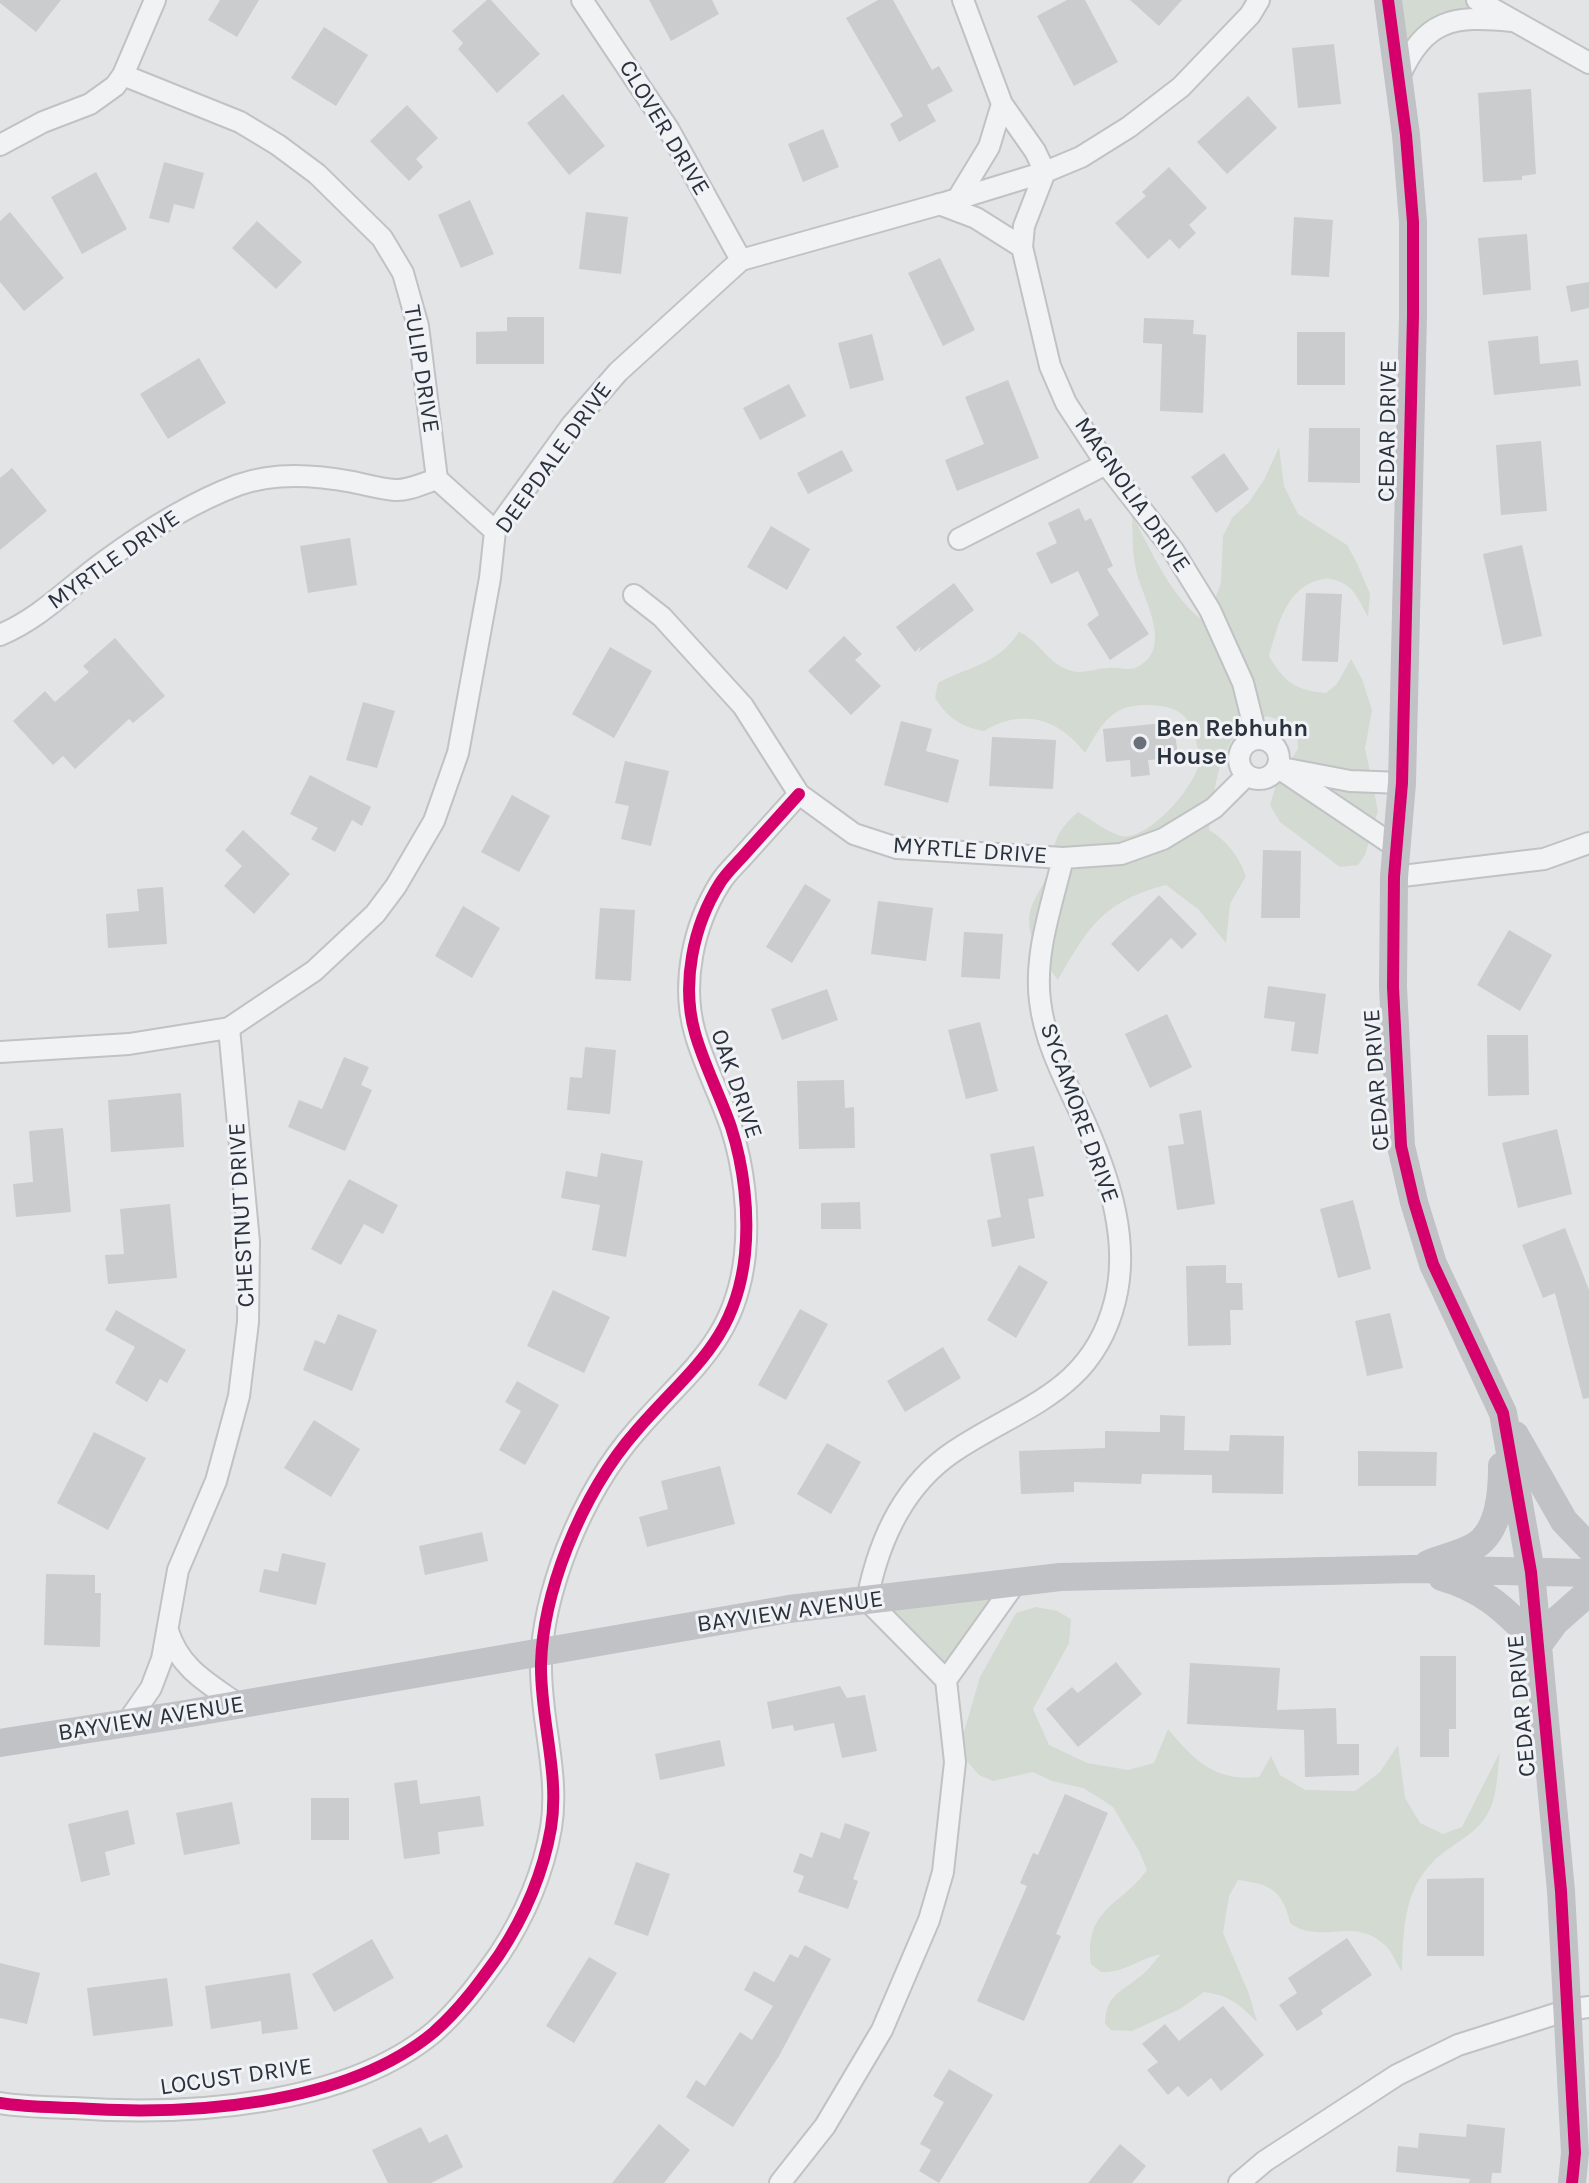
<!DOCTYPE html>
<html>
<head>
<meta charset="utf-8">
<style>
  body { margin:0 }
  canvas { display:block; background:#e2e4e6 }
</style>
</head>
<body>
<canvas width="1589" height="2183"></canvas>
<script>
const ctx = document.querySelector('canvas').getContext('2d');
ctx.lineJoin = 'round';
function fill(path, color) {
  ctx.fillStyle = color;
  ctx.fill(path, 'evenodd');
}
function trace(path, color, width, dash) {
  ctx.strokeStyle = color;
  ctx.lineWidth = width;
  ctx.lineCap = dash ? 'butt' : 'round';
  ctx.setLineDash(dash || []);
  ctx.stroke(path);
}
function write(font, color, halo, rows, align = 'center') {
  ctx.font = font + ' Karla,sans-serif';
  ctx.lineWidth = 6;
  ctx.setLineDash([]);
  ctx.textBaseline = 'middle';
  ctx.strokeStyle = halo;
  ctx.fillStyle = color;
  for (const [text, x, y, turn = 0] of rows) {
    ctx.save();
    ctx.translate(x, y);
    ctx.rotate((+turn || 0) * Math.PI / 180);
    ctx.textAlign = isNaN(turn) ? turn : align;
    if (halo) ctx.strokeText(text, 0, 0);
    ctx.fillText(text, 0, 0);
    ctx.restore();
  }
}
fill(new Path2D(`
  M1393 0H1470L1496 15 1466 13 1402 62Z
  M1279 447 1284 486 1298 514 1347 545 1357 563 1370 594 1368 617C1363 608 1358 597 1352 590 1345 583 1332 577 1323 579 1286 586 1278 625 1269 656 1285 683 1295 690 1326 693L1337 684 1351 659 1362 679 1372 710 1365 748 1378 811 1365 855 1358 865 1340 867 1280 822 1270 805 1277 781 1298 749 1297 731 1284 722 1268 716C1260 719 1249 721 1244 726 1216 752 1214 795 1209 830 1228 842 1238 855 1246 876L1230 904 1226 943 1198 909 1166 885C1104 901 1088 927 1058 980 1043 960 1025 939 1030 912 1033 898 1044 886 1048 872 1055 843 1054 833 1078 812 1089 818 1109 833 1121 836 1148 842 1198 784 1200 759 1200 754 1197 746 1196 741 1189 713 1177 706 1148 705 1111 704 1102 724 1085 753 1058 718 1022 708 984 731 961 727 948 718 935 698L938 683C971 665 996 666 1019 632 1039 640 1049 666 1072 671 1085 674 1096 668 1108 668 1118 667 1130 672 1139 666 1174 647 1142 597 1136 570 1132 553 1133 533 1132 515 1152 552 1171 598 1206 623L1221 583 1223 536 1232 518 1249 502 1264 480Z
  M1007 1588 945 1675 877 1604Z
  M1036 1607 1057 1611 1071 1619 1069 1643 1033 1709 1049 1745 1087 1763 1128 1770 1154 1763 1168 1729C1194 1760 1215 1782 1259 1777L1271 1756 1280 1775 1305 1790 1355 1791 1380 1772 1398 1745 1405 1798 1420 1823 1443 1834 1462 1827 1500 1752C1497 1773 1498 1800 1485 1818 1472 1837 1448 1846 1433 1862 1403 1891 1403 1934 1402 1972 1397 1964 1392 1952 1385 1945 1353 1915 1320 1946 1290 1923 1283 1890 1270 1884 1238 1880L1229 1896 1223 1933 1249 1994 1257 2022C1240 2005 1229 1995 1204 1992L1180 2009 1132 2031 1111 2030 1105 2024C1106 1996 1118 1994 1138 1978 1147 1972 1154 1962 1161 1954 1138 1959 1125 1973 1101 1972L1091 1964C1084 1908 1121 1906 1147 1870L1139 1851 1113 1807 1098 1797 1083 1788 1052 1781 1033 1772 993 1781 979 1775 965 1759 962 1739 980 1677 1016 1613Z`), '#d3dad2');
fill(new Path2D(`
  M0 0H61L36 32 0 3Z
  M220 0H259L237 37 208 20Z
  M487 0H491L540 54 497 93 458 49 463 43 452 31Z
  M649 0H712L719 14 671 41Z
  M878 0H893L932 70 939 66 953 91 927 105 936 121 899 142 890 124 903 116 846 18Z
  M1067 0H1085L1118 62 1074 86 1037 16Z
  M1130 0H1182L1159 26Z
  M324 27 368 55 336 106 291 78Z
  M1334 44 1341 104 1298 108 1292 48Z
  M1531 89 1536 174 1522 176V180L1483 182 1478 93Z
  M563 94 605 146 569 175 527 123Z
  M1248 96 1277 128 1227 174 1197 142Z
  M407 105 438 138 416 159 423 167 409 181 370 141Z
  M823 129 839 167 803 182 788 144Z
  M164 162 204 173 194 209 174 204 169 223 149 218Z
  M1169 167 1207 208 1189 225 1196 233 1179 249 1170 239 1148 259 1115 223 1146 196 1142 192Z
  M96 172 127 229 82 254 51 197Z
  M470 200 494 254 461 268 438 215Z
  M10 212 64 278 24 311 0 282V221Z
  M586 212 628 217 621 274 579 269Z
  M1294 217 1333 220 1329 277 1291 275Z
  M257 221 302 262 276 289 232 248Z
  M1527 234 1531 290 1483 295 1478 238Z
  M940 258 975 330 943 346 908 273Z
  M1589 282V308L1571 312 1566 286Z
  M507 317H544V364H476V332L507 331Z
  M1144 318 1194 320 1193 334 1206 335 1203 413 1160 411 1162 344 1143 343Z
  M1297 332H1345V385H1297Z
  M872 334 884 380 850 389 838 343Z
  M1538 336 1540 364 1578 360 1581 386 1494 395 1488 341Z
  M199 358 226 403 168 439 140 394Z
  M1008 380 1039 458 957 491 945 460 984 444 965 397Z
  M789 384 806 416 760 440 743 408Z
  M1309 428H1360V483L1308 482Z
  M1541 441 1547 511 1501 515 1496 445Z
  M842 450 853 471 808 494 797 473Z
  M1224 453 1249 489 1216 513 1191 477Z
  M12 468 47 511 0 550V478Z
  M1079 508 1085 521 1091 518 1113 566 1107 569 1149 634 1110 660 1087 624 1099 615 1078 571 1051 584 1036 553 1057 543 1048 523Z
  M771 526 810 549 787 590 747 567Z
  M350 538 357 585 308 593 300 546Z
  M1522 545 1542 636 1503 645 1483 554Z
  M954 583 974 610 919 652 921 646 915 652 896 627Z
  M1306 593 1342 594 1338 662 1302 661Z
  M844 636 862 654 855 660 881 686 851 715 808 671Z
  M115 638 165 696 133 723 129 719 75 769 63 756 53 765 13 721 45 691 55 702 89 672 83 666Z
  M610 647 652 671 614 738 572 714Z
  M363 702 395 711 377 768 346 760Z
  M901 721 932 729 926 751 959 760 948 803 884 785Z
  M1174 722 1178 758 1148 760 1150 775 1131 777 1130 760 1106 762 1103 729Z
  M992 737 1056 740 1053 789 989 786Z
  M625 761 669 771 651 846 621 839 629 806 615 803Z
  M310 775 371 807 362 826 352 820 335 852 311 839 318 828 290 814Z
  M512 795 550 816 519 872 481 852Z
  M243 830 290 874 254 914 224 886 242 866 225 850Z
  M1263 850 1301 851 1300 918H1261Z
  M805 884 831 900 792 963 766 947Z
  M163 887 167 944 108 948 106 914 139 911 137 889Z
  M1159 895 1197 934 1182 949 1171 938 1138 972 1111 944Z
  M878 901 933 908 926 961 871 954Z
  M463 906 500 928 472 978 435 956Z
  M600 908 635 910 631 981 595 979Z
  M1509 930 1552 955 1520 1011 1477 985Z
  M964 932 1003 934 1000 979 961 977Z
  M1268 986 1326 994 1318 1054 1291 1051 1295 1022 1264 1018Z
  M827 989 838 1020 782 1040 771 1009Z
  M1167 1014 1192 1067 1150 1088 1125 1034Z
  M980 1022 998 1091 966 1099 948 1030Z
  M1487 1035H1528L1529 1095 1488 1096Z
  M585 1047 616 1050 610 1114 567 1110 570 1077 582 1078Z
  M344 1057 369 1067 361 1085 372 1090 345 1151 288 1127 299 1100 322 1109Z
  M844 1080 845 1108 854 1107 855 1148 799 1149 797 1081Z
  M181 1093 184 1147 111 1152 108 1100Z
  M1201 1110 1215 1204 1177 1210 1168 1146 1184 1144 1179 1114Z
  M63 1128 71 1212 16 1217 13 1184 33 1182 29 1131Z
  M1557 1129 1572 1194 1518 1208 1502 1143Z
  M1034 1146 1044 1196 1028 1199 1035 1238 992 1247 987 1220 1001 1217 990 1154Z
  M601 1153 643 1161 626 1257 592 1250 600 1205 561 1198 566 1171 597 1177Z
  M349 1179 398 1205 383 1234 364 1224 341 1265 311 1249Z
  M1353 1200 1371 1269 1338 1278 1320 1209Z
  M860 1202 861 1229H821V1203Z
  M170 1204 177 1278 108 1284 105 1255 124 1254 120 1209Z
  M1565 1228 1589 1290V1398L1583 1399 1555 1293 1543 1298 1522 1245Z
  M1019 1265 1048 1282 1016 1338 987 1320Z
  M1226 1265V1283H1242L1243 1310H1230L1231 1345 1188 1346 1186 1266Z
  M553 1290 610 1317 584 1373 527 1346Z
  M800 1309 828 1324 786 1400 758 1385Z
  M116 1310 186 1350 167 1383 160 1379 147 1402 115 1383 135 1347 105 1330Z
  M1390 1313 1403 1368 1367 1376 1355 1321Z
  M338 1314 377 1330 352 1391 303 1370 315 1340 325 1344Z
  M943 1347 961 1378 905 1412 887 1381Z
  M517 1381 559 1405 525 1465 499 1450 521 1411 505 1402Z
  M1160 1415 1185 1416 1184 1450 1229 1451 1230 1435 1284 1436 1283 1494 1212 1493V1475L1142 1474 1141 1484 1074 1482V1492L1021 1494 1019 1451 1105 1448V1431L1160 1432Z
  M314 1420 360 1449 331 1497 284 1468Z
  M94 1432 146 1458 108 1530 57 1503Z
  M827 1443 861 1462 831 1514 797 1494Z
  M1358 1451 1437 1452 1436 1486H1358Z
  M720 1466 735 1524 647 1547 639 1517 668 1509 661 1481Z
  M482 1532 488 1561 425 1575 419 1546Z
  M282 1553 326 1563 316 1605 259 1592 264 1569 278 1572Z
  M46 1574 95 1575V1593H101L100 1647 44 1645Z
  M1420 1656H1456V1729H1449V1757H1420Z
  M1116 1662 1142 1694 1078 1747 1046 1709 1072 1687 1078 1693Z
  M1190 1663 1280 1668 1277 1710 1336 1708 1337 1744H1359V1775L1305 1777 1304 1730 1187 1724Z
  M840 1686 847 1698 865 1695 877 1751 842 1758 834 1723 794 1731 793 1725 772 1729 767 1702Z
  M720 1740 725 1766 660 1780 655 1754Z
  M417 1780 420 1804 480 1796 484 1826 438 1832 440 1854 404 1859 394 1783Z
  M1065 1794 1108 1813 1056 1934 1061 1936 1024 2021 977 2001 1027 1886 1020 1883 1033 1853 1038 1855Z
  M311 1798H349V1840H311Z
  M232 1802 240 1844 184 1855 176 1813Z
  M128 1810 135 1844 105 1852 110 1875 81 1882 68 1824Z
  M845 1823 870 1832 853 1879 858 1881 848 1909 798 1892 804 1876 793 1872 800 1853 812 1858 821 1832 840 1839Z
  M636 1862 670 1874 648 1936 614 1924Z
  M1484 1878V1956H1427V1879Z
  M1347 1938 1372 1975 1321 2010 1323 2014 1297 2031 1279 2005 1297 1993 1288 1978Z
  M372 1939 394 1978 334 2012 312 1974Z
  M805 1945 831 1959 779 2056 733 2127 686 2097 696 2080 705 2086 740 2032 752 2040 773 2006 744 1990 754 1971 774 1982 790 1954 798 1958Z
  M589 1957 617 1973 574 2043 546 2026Z
  M0 1963 40 1973 27 2024 0 2018Z
  M290 1973 298 2029 262 2034 261 2021 211 2029 205 1986Z
  M167 1978 173 2026 93 2036 87 1988Z
  M1223 2006 1264 2055 1221 2091 1211 2078 1188 2097 1178 2086 1168 2095 1147 2070 1158 2062 1142 2044 1165 2024 1179 2041Z
  M949 2069 993 2095 939 2183 919 2171 931 2150 920 2144 944 2102 933 2096Z
  M659 2124 690 2150 664 2183H612Z
  M1467 2124 1505 2128 1501 2173H1492L1491 2183H1469L1470 2179 1396 2172 1398 2146 1418 2148 1419 2133 1466 2137Z
  M421 2127 429 2143 447 2134 463 2167 431 2183H388L372 2150Z
  M1120 2144 1146 2166 1132 2183H1088Z`), '#caccce');
const street = new Path2D(`
  M582 0 669 130 741 260
  M963 0 1002 104 1035 151 1045 172 1024 226 1022 247 1050 366 1066 403 1106 464 1173 550 1210 610 1243 683 1257 739
  M1477 0 1589 63
  M123 75 240 122 278 145 317 174 382 238 403 273 418 326 437 479
  M1399 77C1425 19 1453 15 1512 21
  M0 145 43 122 90 104 115 86 123 75 155 0
  M958 198 989 147 1002 104
  M939 204 976 218 1022 247
  M437 479 495 531
  M959 539 1106 464
  M634 595 662 617 743 706 799 794 854 834 897 848 1063 858 1121 854 1163 839 1214 808 1247 775
  M0 635C42 617 69 587 105 561 146 531 190 503 238 485 275 472 315 475 353 482 367 485 381 489 395 490 408 491 424 483 437 479
  M1239 759a20 20 0 1 1 40 0a20 20 0 1 1-40 0Z
  M1277 767 1396 847
  M1287 769 1350 781 1402 783
  M1394 877 1544 859 1589 843
  M0 1052 129 1044 229 1028 314 971 375 914 396 886 434 821 458 753 490 578 495 531 571 426 618 372 741 260 944 203 1045 172 1081 157 1129 127 1181 87 1250 15 1259 0
  M168 1631C180 1669 208 1683 239 1705
  M946 1680 1016 1582
  M126 1724 151 1688 162 1659 178 1570 216 1481 239 1396 248 1322 249 1242 229 1028
  M0 2103C24 2107 49 2107 73 2108 185 2116 344 2107 434 2032 460 2009 479 1983 499 1955 524 1917 543 1874 551 1828 560 1774 540 1719 541 1664 542 1625 553 1584 567 1548 584 1505 607 1464 637 1430 690 1369 736 1341 745 1254 749 1213 744 1167 731 1127 720 1095 704 1065 695 1033 681 984 693 926 720 883 726 873 736 864 744 855 762 835 781 814 799 794
  M780 2183 825 2126 882 2030 929 1920 943 1872 955 1762 946 1680 867 1600C878 1543 903 1486 953 1452 1021 1406 1092 1393 1115 1301 1130 1242 1110 1180 1086 1125 1068 1085 1045 1045 1040 1001 1034 953 1052 905 1063 858
  M1239 2183 1265 2161 1397 2075 1458 2045 1568 2010 1589 2007`);
trace(street, '#c0c2c4', 24);
trace(street, '#f1f2f4', 20);
trace(new Path2D(`
  M1388 0 1406 135 1413 222V316L1402 783 1394 877 1393 987 1401 1146 1414 1202 1433 1264 1503 1413 1531 1572 1561 1891 1575 2153 1572 2183
  M1515 1435 1564 1521 1589 1547
  M1428 1564C1442 1558 1462 1554 1475 1546 1500 1530 1502 1492 1502 1466
  M1442 1577C1487 1590 1506 1612 1539 1644L1555 1622 1589 1592
  M0 1743 185 1714 789 1609 1060 1577 1414 1569 1589 1573`), '#c0c2c5', 28);
trace(new Path2D(`
  M1388 0 1406 135 1413 222V316L1402 783 1394 877 1393 987 1401 1146 1414 1202 1433 1264 1503 1413 1531 1572 1561 1891 1575 2153 1572 2183
  M0 2103C24 2107 49 2107 73 2108 185 2116 344 2107 434 2032 460 2009 479 1983 499 1955 524 1917 543 1874 551 1828 560 1774 540 1719 541 1664 542 1625 553 1584 567 1548 584 1505 607 1464 637 1430 690 1369 736 1341 745 1254 749 1213 744 1167 731 1127 720 1095 704 1065 695 1033 681 984 693 926 720 883 726 873 736 864 744 855 762 835 781 814 799 794`), '#d6006c', 12);
for (const [x, y, r, color] of [
  [1140,743,8,"#6a7079"]
]) {
  const dot = new Path2D();
  dot.arc(x, y, r, 0, 2 * Math.PI);
  ctx.fillStyle = color;
  ctx.fill(dot);
  trace(dot, '#f0f2f6', 3);
}
write('24px', '#2a323e', '#f0f2f6', [
  ["CLOVER DRIVE",664,128,59],
  ["TULIP DRIVE",421,369,81],
  ["CEDAR DRIVE",1388,431,-89],
  ["DEEPDALE DRIVE",554,458,-54],
  ["MAGNOLIA DRIVE",1132,495,55],
  ["MYRTLE DRIVE",114,560,-35],
  ["MYRTLE DRIVE",970,851,4],
  ["CEDAR DRIVE",1377,1080,-94],
  ["OAK DRIVE",736,1084,71],
  ["SYCAMORE DRIVE",1079,1113,70],
  ["CHESTNUT DRIVE",242,1215,-93],
  ["BAYVIEW AVENUE",790,1612,-8],
  ["CEDAR DRIVE",1522,1706,-95],
  ["BAYVIEW AVENUE",151,1719,-9],
  ["LOCUST DRIVE",236,2077,-8]
]);
write('bold 24px', '#2a323e', '#f0f2f6', [
  ["Ben Rebhuhn",1156,729],
  ["House",1156,757]
], 'left');
</script>
</body>
</html>
